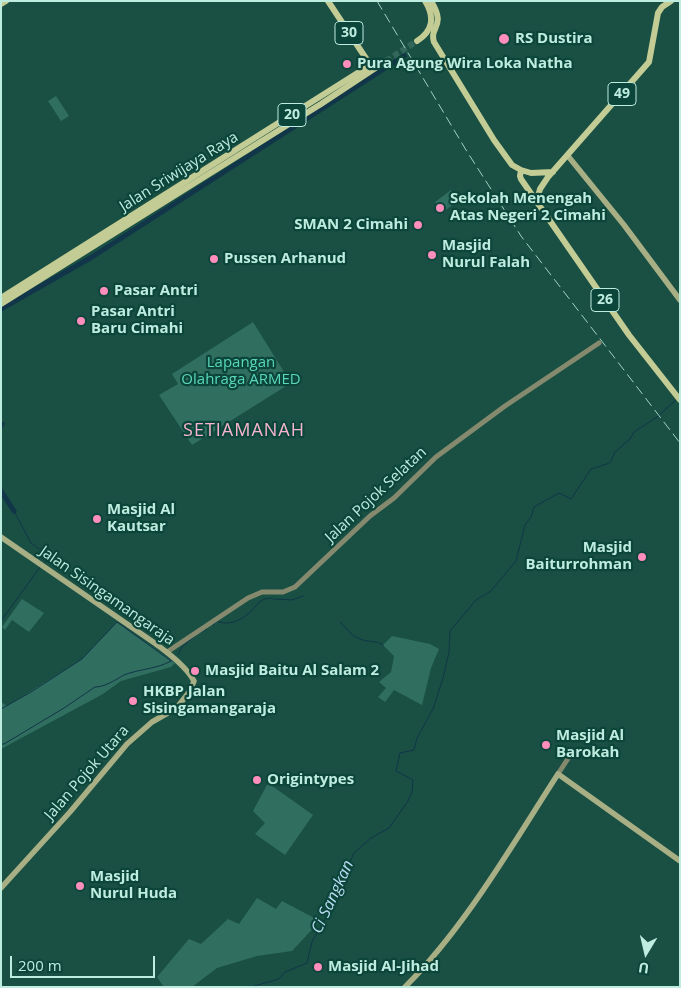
<!DOCTYPE html>
<html>
<head>
<meta charset="utf-8">
<style>
  body { margin:0 }
  #map { position:relative; width:681px; height:988px; overflow:hidden; background:#1a5044; font-family:"Open Sans",sans-serif }
  canvas { display:block }
  .frame { position:absolute; inset:0; border:2px solid #beecdf; pointer-events:none }
  .north { position:absolute; left:621px; top:928px; width:50px; height:50px; -webkit-text-stroke:4px #0c453a; paint-order:stroke; rotate:189deg; font-size:14px; font-weight:700; line-height:20px; text-align:center; color:#beecdf }
  .north::after { content:''; display:block; margin:auto; width:18px; height:22px; background:#beecdf; clip-path:polygon(50% 0,100% 100%,50% 72%,0 100%) }
  .scale { position:absolute; left:10px; top:956px; width:145px; height:22px; box-sizing:border-box; border:2px solid #beecdf; border-top:0; padding-left:6px; font-size:15px; line-height:18px; white-space:nowrap; color:#beecdf; -webkit-text-stroke:4px #0c453a; paint-order:stroke }
</style>
</head>
<body>
<div id="map">
<canvas width="681" height="988"></canvas>
<div class="frame"></div>
<div class="north">U</div>
<div class="scale">200 m</div>
</div>
<script>
const ctx = document.querySelector('canvas').getContext('2d');
ctx.lineJoin = 'round';
function fill(path, color) {
  ctx.fillStyle = color;
  ctx.fill(path, 'evenodd');
}
function trace(path, color, width, dash) {
  ctx.strokeStyle = color;
  ctx.lineWidth = width;
  ctx.lineCap = dash ? 'butt' : 'round';
  ctx.setLineDash(dash || []);
  ctx.stroke(path);
}
function write(font, color, halo, rows, align = 'center') {
  ctx.font = font + ' "Open Sans",sans-serif';
  ctx.lineWidth = 4.5;
  ctx.setLineDash([]);
  ctx.textBaseline = 'middle';
  ctx.strokeStyle = halo;
  ctx.fillStyle = color;
  for (const [text, x, y, turn = 0] of rows) {
    ctx.save();
    ctx.translate(x, y);
    ctx.rotate((+turn || 0) * Math.PI / 180);
    ctx.textAlign = isNaN(turn) ? turn : align;
    if (halo) ctx.strokeText(text, 0, 0);
    ctx.fillText(text, 0, 0);
    ctx.restore();
  }
}
fill(new Path2D(`
  M56 96 69 116 61 121 48 101Z
  M451 190 458 201 443 212 435 202Z
  M253 322 291 383 192 445 159 395 178 384 172 374Z
  M22 599 44 613 29 632 12 620 5 630 2 627Z
  M117 622 175 663 171 667 121 681 103 694 1 749V702L7 706 82 659Z
  M392 636 430 644 439 649 431 668 422 705 394 690 385 702 378 697 386 688 379 682 391 672 394 656 383 645Z
  M268 783 313 815 285 855 255 834 265 823 253 811Z
  M257 898 276 909 282 901 320 921 292 951 257 956 217 968 192 987H164L157 977 189 939 201 944 228 919 239 924Z`), '#306e5f');
trace(new Path2D(`
  M14 511 31 543 45 553 49 559 43 564
  M273 599 292 600 303 596
  M1 621 40 567
  M340 622C347 629 352 637 363 640 370 642 377 641 383 645
  M213 625 217 621C227 626 240 621 248 614 257 607 258 598 271 598
  M201 632 207 629
  M178 654 183 646 196 635
  M1 709 31 692 82 659 117 622 171 661
  M1 744H4L64 708 95 687C105 687 115 680 124 675 139 669 157 669 171 661
  M251 987 279 979 285 972 307 963 312 942 327 916 329 901 339 886 354 853 371 838 389 828 408 801 412 792 413 780 396 771 400 753 414 750 417 738 433 709 443 678 449 652 450 631 476 600 491 591 516 561 525 525 531 517 534 507 559 493 571 499 591 469 607 464 611 461 615 452 630 439 634 432 657 417 677 399`), '#113549', 1);
trace(new Path2D(`
  M1 309 92 257 404 56
  M1 426 2 424
  M1 491 14 511`), '#113549', 5);
trace(new Path2D(`
  M386 61 417 41`), '#33675b', 6, [6, 3]);
trace(new Path2D(`
  M167 652 248 598 262 592H283L295 587 370 516 394 498 436 457 505 406 599 343
  M558 774 569 757`), '#858a6e', 5);
trace(new Path2D(`
  M568 156 624 225 680 300
  M1 537 156 644C169 654 186 666 194 681L190 691 179 705 173 710 152 722 127 744 70 812 1 888
  M405 987C466 926 512 845 558 774L680 861`), '#a8af84', 5.5);
trace(new Path2D(`
  M431 1C447 27 429 26 434 42L494 140 512 165 521 170 531 173 553 172
  M1 4 6 1
  M417 41C433 31 435 17 425 1
  M521 170 520 176 521 179 629 335 680 400
  M537 200 540 189 548 177 649 62 658 13 662 7 671 1
  M1 298 367 67 369 63 328 1
  M1 304 321 104 386 61`), '#c3cc94', 6);
trace(new Path2D(`
  M377 1 466 150 521 236 680 443`), '#a1d0c3', 1, [10, 5]);
for (const [x, y, r, color] of [
  [504,39,6,"#ff8ebb"],
  [347,64,5,"#ff8ebb"],
  [440,208,5,"#ff8ebb"],
  [418,225,5,"#ff8ebb"],
  [432,255,5,"#ff8ebb"],
  [214,259,5,"#ff8ebb"],
  [104,291,5,"#ff8ebb"],
  [81,321,5,"#ff8ebb"],
  [97,519,5,"#ff8ebb"],
  [642,557,5,"#ff8ebb"],
  [195,671,5,"#ff8ebb"],
  [133,701,5,"#ff8ebb"],
  [546,745,5,"#ff8ebb"],
  [257,780,5,"#ff8ebb"],
  [80,886,5,"#ff8ebb"],
  [318,967,5,"#ff8ebb"]
]) {
  const dot = new Path2D();
  dot.arc(x, y, r, 0, 2 * Math.PI);
  ctx.fillStyle = color;
  ctx.fill(dot);
  trace(dot, '#0c453a', 2);
}
for (const [x, y, w] of [
  [349,33,28],
  [622,94,28],
  [292,115,28],
  [605,300,28]
]) {
  const box = new Path2D();
  box.roundRect(x - w / 2, y - 11.5, w, 23, 4);
  ctx.fillStyle = '#0c453a';
  ctx.fill(box);
  trace(box, '#beecdf', 1);
}
write('bold 14px', '#beecdf', null, [
  ["30",349,33],
  ["49",622,94],
  ["20",292,115],
  ["26",605,300]
]);
write('bold 15px', '#beecdf', '#0c453a', [
  ["RS Dustira",515,39],
  ["Pura Agung Wira Loka Natha",357,64],
  ["Sekolah Menengah",450,199],
  ["Atas Negeri 2 Cimahi",450,216],
  ["SMAN 2 Cimahi",408,225,"right"],
  ["Masjid",442,246],
  ["Nurul Falah",442,263],
  ["Pussen Arhanud",224,259],
  ["Pasar Antri",114,291],
  ["Pasar Antri",91,312],
  ["Baru Cimahi",91,329],
  ["Masjid Al",107,510],
  ["Kautsar",107,527],
  ["Masjid",632,548,"right"],
  ["Baiturrohman",632,565,"right"],
  ["Masjid Baitu Al Salam 2",205,671],
  ["HKBP Jalan",143,692],
  ["Sisingamangaraja",143,709],
  ["Masjid Al",556,736],
  ["Barokah",556,753],
  ["Origintypes",267,780],
  ["Masjid",90,877],
  ["Nurul Huda",90,894],
  ["Masjid Al-Jihad",328,967]
], 'left');
write('15px', '#beecdf', '#0c453a', [
  ["Jalan Sriwijaya Raya",179,172,-32],
  ["Jalan Pojok Selatan",376,495,-43],
  ["Jalan Sisingamangaraja",107,596,35],
  ["Jalan Pojok Utara",87,773,-49]
]);
write('15px', '#5ad7bb', '#0c453a', [
  ["Lapangan",241,363],
  ["Olahraga ARMED",241,380]
]);
write('italic 16px', '#bbdef4', '#0c453a', [
  ["Ci Sangkan",333,897,-65]
]);
ctx.letterSpacing = '1px';
write('18px', '#f6b5cc', '#0c453a', [
  ["SETIAMANAH",244,431]
]);
ctx.letterSpacing = '0px';
</script>
</body>
</html>
